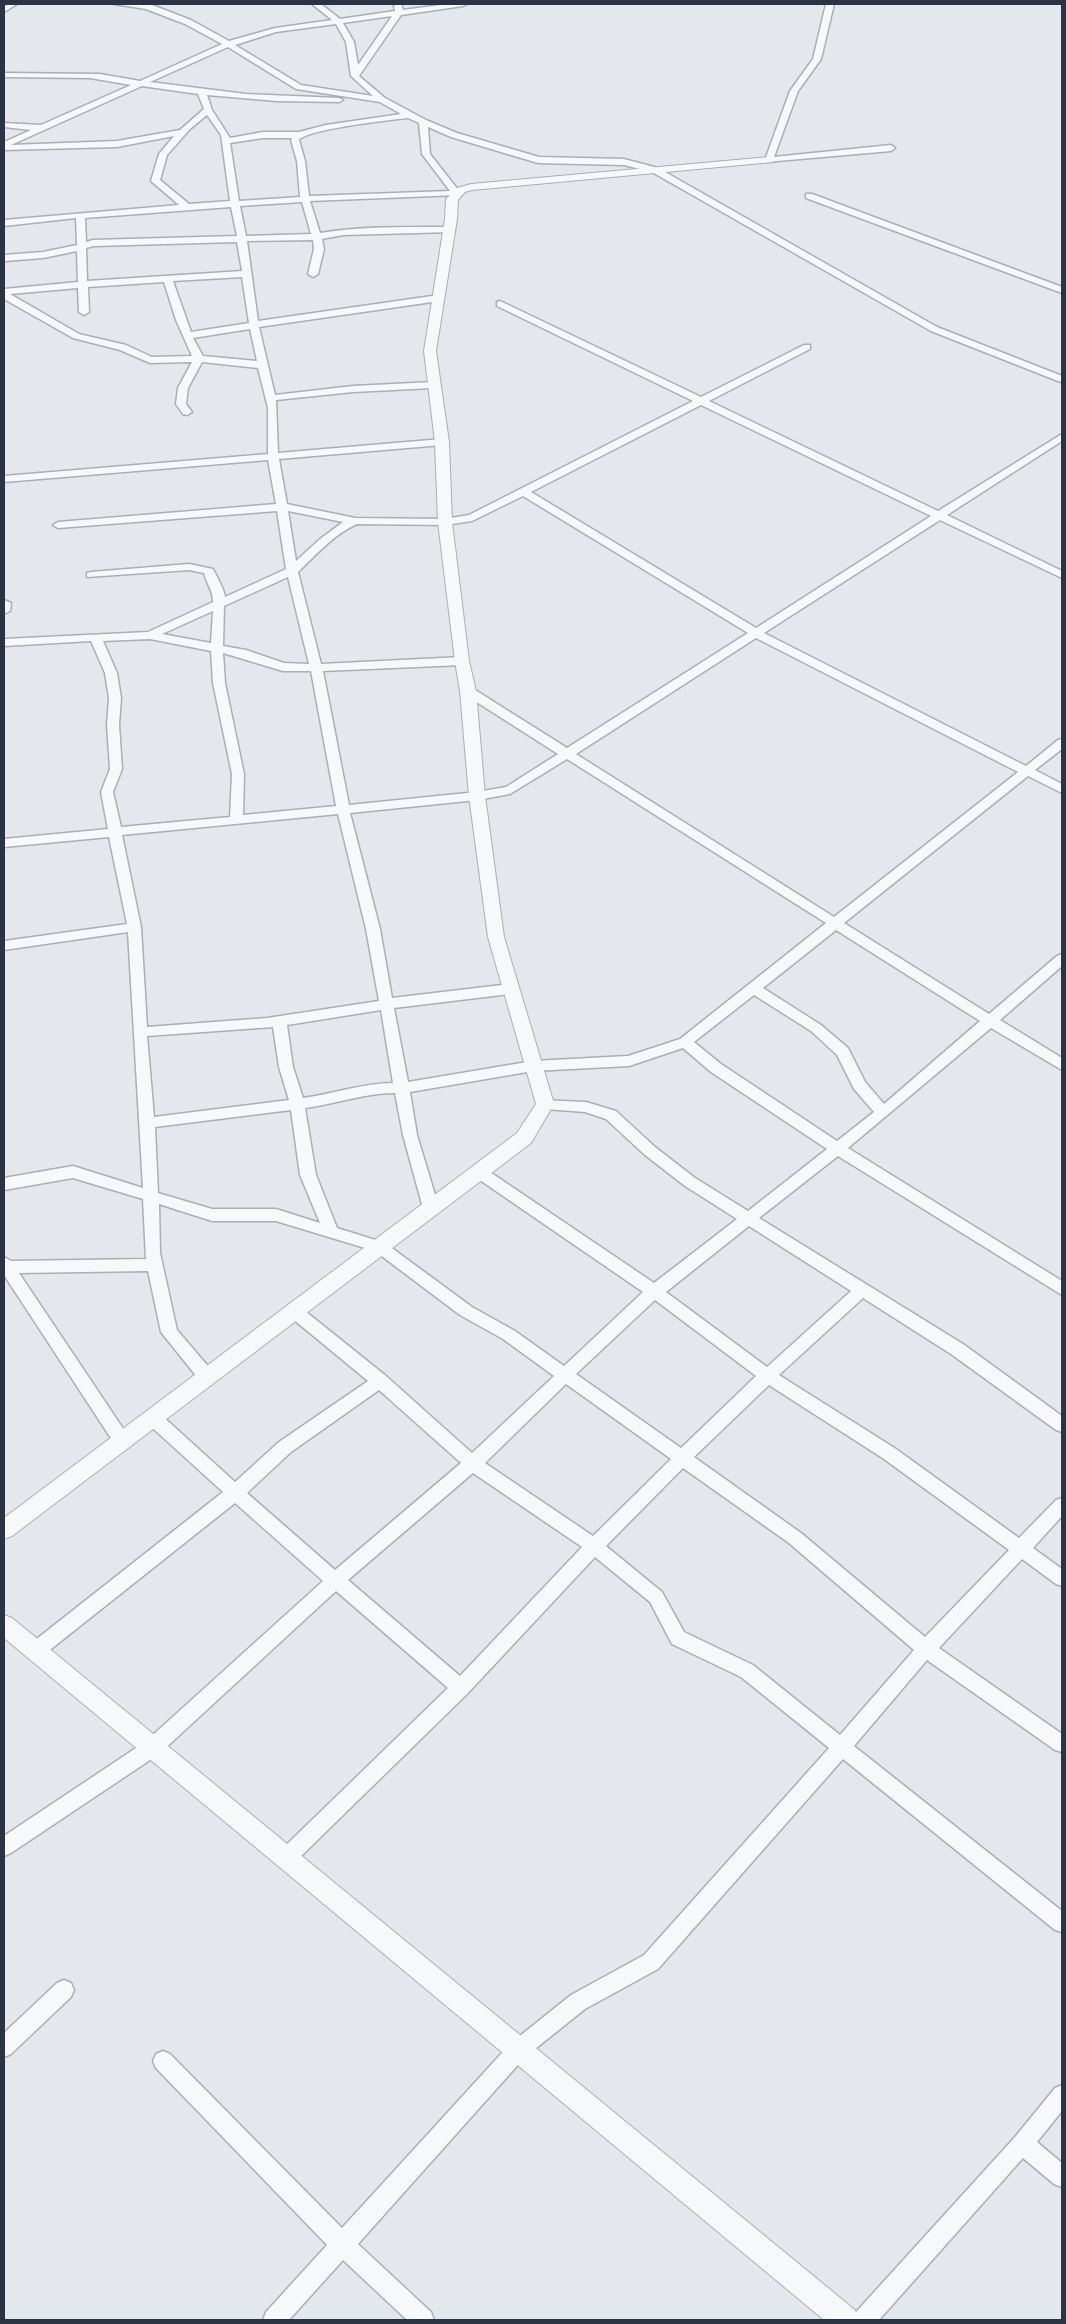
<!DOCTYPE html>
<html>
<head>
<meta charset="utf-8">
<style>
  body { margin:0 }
  #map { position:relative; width:1066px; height:2324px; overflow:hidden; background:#e4e7ec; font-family:"Public Sans",sans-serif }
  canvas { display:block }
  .frame { position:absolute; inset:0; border:5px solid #2b3445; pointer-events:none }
</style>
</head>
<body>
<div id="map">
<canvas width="1066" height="2324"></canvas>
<div class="frame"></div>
</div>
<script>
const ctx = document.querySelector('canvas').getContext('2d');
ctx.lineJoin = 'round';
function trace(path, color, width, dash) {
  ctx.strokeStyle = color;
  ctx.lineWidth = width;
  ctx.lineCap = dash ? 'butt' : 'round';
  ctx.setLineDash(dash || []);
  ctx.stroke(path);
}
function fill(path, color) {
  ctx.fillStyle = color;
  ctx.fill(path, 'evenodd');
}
const minor = new Path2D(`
  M8 4H17L4 12V7Z
  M114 4 152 5 191 20 229 41 275 28 332 20 312 4H321L340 19 395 11 394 6 398 4H401L403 10 448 4H467L463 6 401 15 359 76 385 98 426 120 457 133 539 157 624 159 658 168 937 327 1062 376V382L1058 381 931 331 652 172 624 165 538 163 451 137 428 127 430 154 459 191V195L310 201 320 233C363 226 407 227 450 227L455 230 453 232 343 235 322 239 324 249 318 274 313 277 308 274 314 249 313 240 247 241 258 321 439 295 444 298 439 301 259 327 275 395 353 386 433 382 438 385 433 388 353 392 276 400 278 453 442 439 447 442 442 445 279 459 287 504 355 518 445 519 469 515 693 401 497 306V302L500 301 701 397 804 345H810V349L709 401 938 511 1062 434V441L947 515 1062 571V578L940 520 764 633 1026 766 1058 740 1062 739V749L1035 770 1062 784V793L1028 776 844 923 989 1014 1057 956 1062 954V966L1000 1020 1062 1058V1070L991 1028 848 1148 1062 1281V1295L838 1156 759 1218 963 1344 1062 1416V1432L1056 1430 951 1354 863 1298 779 1375 896 1449 1019 1538 1056 1500 1062 1498V1516L1033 1548 1062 1569V1586L1056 1584 1022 1559 939 1648 1062 1734V1752L1055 1750 927 1660 854 1746 1062 1911V1932L1055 1930 843 1759 658 1969 585 2009 525 2057 358 2244 431 2312 434 2320H407L343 2260 289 2320H263L266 2312 327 2245 156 2068 153 2061 156 2054 163 2051 170 2054 342 2228 511 2043 571 1995 644 1955 829 1748 741 1677 672 1644 650 1602 595 1557 467 1694 293 1864 286 1867 279 1864 276 1858 279 1852 448 1688 336 1591 159 1754 11 1853 4 1856V1836L145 1742 323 1581 235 1503 41 1657 35 1659 29 1657 26 1651 29 1645 223 1492 147 1423 145 1418 147 1413 153 1411 159 1413 235 1482 279 1442 368 1381 288 1315 286 1311 288 1307 294 1305 300 1307 386 1376 472 1453 554 1376 503 1339 460 1315 375 1251 276 1221H212L159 1204 160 1253 177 1330 213 1372 215 1377 213 1382 207 1384 201 1382 161 1332 148 1271 19 1273 128 1436 130 1441 128 1446 122 1448 116 1446 4 1275V1257L11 1261 146 1259 143 1199 73 1178 4 1190V1178L73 1166 143 1188 128 932 4 950V941L127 924 109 837 4 847V839L108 829 101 792 110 769 107 725 109 698 105 673 91 641 4 646V639L148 632 213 602C213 590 207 585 204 573L189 570 87 577V573L91 572 189 564 213 569C216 575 225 591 225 597L286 569 277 511 58 528 53 525 58 522 276 504 268 460 4 482V476L268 454V408L258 368 202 362 188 388 186 404 192 412 187 415 183 414 176 404 178 388 192 362 150 363 120 350 73 338 4 299V289L78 282 77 251 43 258 4 261V255L43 252 77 245 76 218 4 226V220L179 205 151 181 159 154 174 136 117 147 4 150V142L31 130 4 127V123L41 125 131 85 90 78 4 77V73L100 74 140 81 222 44 185 24 146 9ZM392 16 358 65 354 42 343 23ZM336 24 346 42 351 76 373 96 301 85 235 45 276 32ZM228 47 296 89 380 102 401 114 326 125 299 132H263L230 138 212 110 207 95 277 101 339 102 343 100 339 98 246 94 150 82ZM142 86 198 94 204 109 180 130 117 141 11 145ZM207 115 221 135 230 201 189 204 160 180 167 155 190 129ZM408 118 419 123 422 154 450 191 309 196 305 161 299 140C308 129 390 120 408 118ZM263 138H292L291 140 297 161 300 197 239 201 230 143ZM302 202 311 234 246 236 240 206ZM231 207 237 236 93 240 86 242 85 218ZM237 242 242 271 87 281 86 248 94 246ZM242 277 249 323 191 332 173 281ZM164 282 176 320 192 356 152 357 126 345 79 334 10 294 78 288 79 312 84 315 89 312 88 287ZM250 329 257 361 203 356 193 338ZM701 405 931 516 756 628 531 492ZM523 496 748 633 567 748 472 688H464L462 691 464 694 558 754 506 787 477 792 349 805 323 671 462 665 468 661 462 657 321 664 298 572C316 555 334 534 357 524L445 525 472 521ZM288 511 343 522 320 539 296 561ZM288 577 309 664 284 663 246 650 223 646 224 606ZM213 611 211 643 162 634ZM756 638 1018 772 834 917 576 754ZM150 639 211 651 213 683 232 774 230 817 121 827 113 792 122 769 119 725 121 698 117 673 103 641ZM223 653 283 671H311L336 806 243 815 244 774 225 683ZM567 759 826 923 680 1039 628 1056 533 1061 408 1082 394 1008 510 994 517 989 510 984 392 998 380 929 350 813 477 800 510 794ZM338 814 366 929 379 1001 267 1018 147 1027 141 927 122 835ZM836 930 980 1021 884 1104 865 1082 848 1048 821 1025 763 988ZM754 995 811 1031 837 1055 854 1089 874 1112 837 1141 721 1064 694 1042ZM381 1010 393 1083C363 1083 333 1094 303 1098L293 1067 287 1025ZM273 1027 279 1067 289 1100 154 1117 147 1036ZM683 1048 711 1072 827 1149 748 1211 695 1178 655 1147 616 1111 586 1102 540 1100 538 1104 540 1108 545 1109 585 1112 606 1119 645 1155 685 1186 737 1219 654 1283 484 1168H474L471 1172 474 1176 643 1292 564 1366 515 1331 472 1307 385 1243 337 1228 316 1175 305 1108C336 1104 364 1093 395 1093L403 1135 423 1208 426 1212H436L439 1208 417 1135 410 1092 533 1071 629 1066ZM291 1110 300 1175 320 1223 276 1209H212L158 1193 155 1127ZM749 1226 851 1291 767 1367 666 1292ZM655 1300 756 1376 681 1448 576 1374ZM566 1384 671 1459 593 1536 485 1463ZM769 1385 884 1459 1009 1550 925 1637 801 1533 694 1457ZM379 1390 461 1463 335 1570 247 1493 291 1452ZM683 1468 789 1543 914 1650 840 1735 753 1665 684 1632 662 1592 606 1546ZM473 1473 582 1547 460 1676 348 1580Z
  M826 4H834L821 59 798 91 774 157 891 145 895 148 891 151 766 162 765 160 790 91 813 59Z
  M806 194H812L1062 287V293L806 198Z
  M4 600 11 603 10 611 4 614Z
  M64 1980 71 1983 74 1990 71 1997 11 2054 4 2057V2033L57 1983Z
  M1062 2085V2111L1037 2142 1062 2163V2187L1054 2184 1023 2158 879 2320H853L856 2312 1015 2137 1055 2088Z`);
const tertiary = new Path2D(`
  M769 157 774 160 773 162 472 190 465 192 458 200 457 219 436 351 449 442 452 522 469 661 476 691 485 796 504 937 554 1104 531 1143 12 1536 4 1539V1518L517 1133 536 1104 488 937 469 796 460 691 455 661 438 522 435 442 424 351 445 219 446 199 457 188 471 184Z
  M4 1615 12 1618 855 2310 859 2320H824L4 1638Z`);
trace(minor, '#a9aeb7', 3);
trace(tertiary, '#a9aeb7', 2);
fill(minor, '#f7f8fa');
fill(tertiary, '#f7f8fa');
</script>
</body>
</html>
